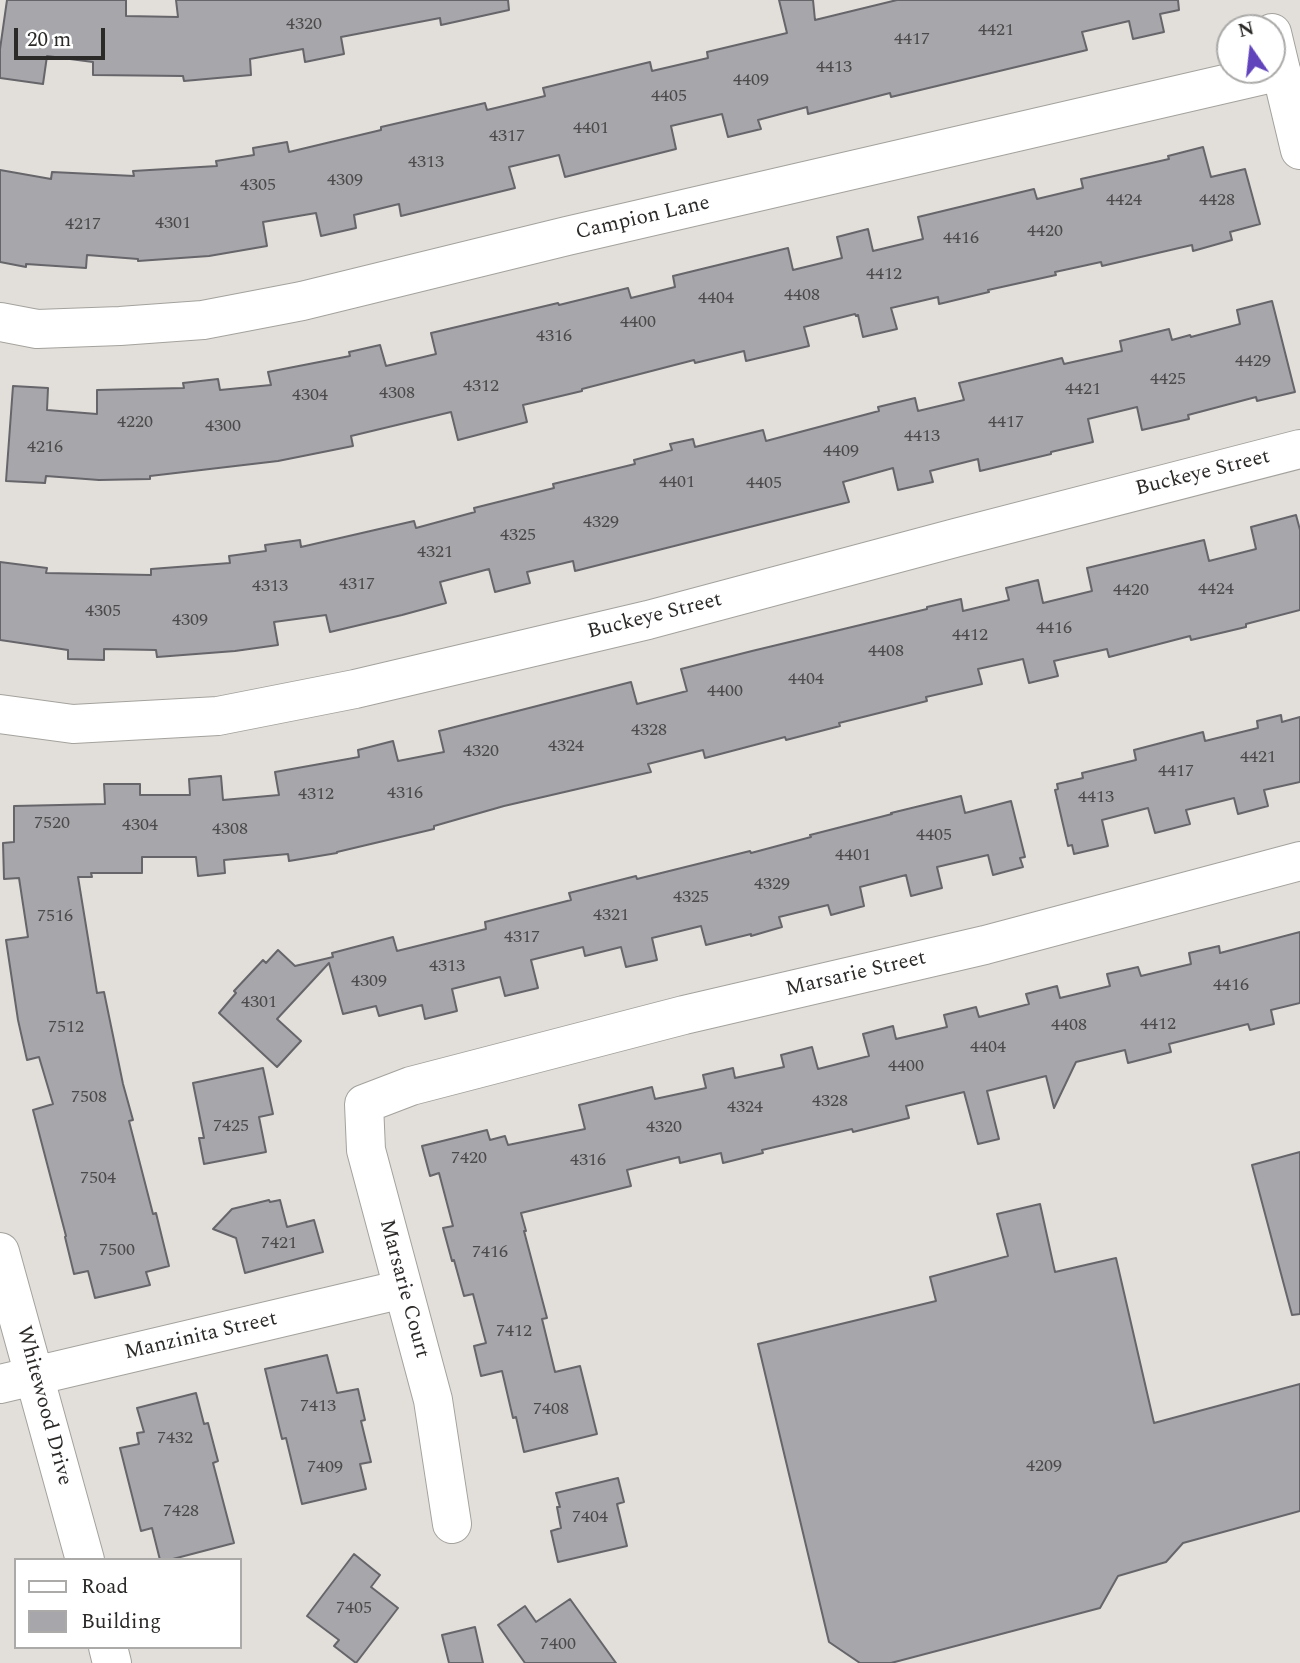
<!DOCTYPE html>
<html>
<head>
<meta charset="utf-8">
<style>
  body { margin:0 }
  #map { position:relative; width:1300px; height:1663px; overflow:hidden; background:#e2dfda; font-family:Spectral,serif }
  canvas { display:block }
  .legend { position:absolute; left:14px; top:1558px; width:228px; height:91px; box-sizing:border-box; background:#fff; border:2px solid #abaaa9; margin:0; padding:9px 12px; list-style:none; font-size:21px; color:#2c2a28 }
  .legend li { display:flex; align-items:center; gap:14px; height:35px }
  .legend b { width:35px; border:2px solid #abaaa9 }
  .north { position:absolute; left:1216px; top:14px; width:70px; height:70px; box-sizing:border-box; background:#fff; border:2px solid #abaaa9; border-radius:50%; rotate:346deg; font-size:19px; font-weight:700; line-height:28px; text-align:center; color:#2c2a28 }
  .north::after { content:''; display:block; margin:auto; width:24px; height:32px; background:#6144bc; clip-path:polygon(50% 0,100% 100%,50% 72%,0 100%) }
  .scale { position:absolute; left:14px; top:28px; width:91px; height:32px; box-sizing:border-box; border:4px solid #2c2a28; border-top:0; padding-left:9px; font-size:21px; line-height:24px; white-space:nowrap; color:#2c2a28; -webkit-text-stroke:5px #fff; paint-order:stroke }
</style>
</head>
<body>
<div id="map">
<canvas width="1300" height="1663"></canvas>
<ul class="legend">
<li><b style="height:9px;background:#fff"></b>Road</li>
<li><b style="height:19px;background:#a7a6ab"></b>Building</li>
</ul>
<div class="north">N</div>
<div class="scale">20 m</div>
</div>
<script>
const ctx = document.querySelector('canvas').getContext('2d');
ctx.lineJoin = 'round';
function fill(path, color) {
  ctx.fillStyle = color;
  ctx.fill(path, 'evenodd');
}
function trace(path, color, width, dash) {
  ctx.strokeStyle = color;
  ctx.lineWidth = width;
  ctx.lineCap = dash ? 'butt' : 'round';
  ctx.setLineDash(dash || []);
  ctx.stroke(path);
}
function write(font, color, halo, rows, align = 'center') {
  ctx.font = font + ' Spectral,serif';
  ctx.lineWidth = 7;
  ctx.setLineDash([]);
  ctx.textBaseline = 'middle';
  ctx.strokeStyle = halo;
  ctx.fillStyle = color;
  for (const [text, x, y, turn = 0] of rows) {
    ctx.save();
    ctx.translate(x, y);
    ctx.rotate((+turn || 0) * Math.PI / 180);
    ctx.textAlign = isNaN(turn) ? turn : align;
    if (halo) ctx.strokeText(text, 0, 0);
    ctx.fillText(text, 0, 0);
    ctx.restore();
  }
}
const building = new Path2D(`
  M7 0H126V16L178 17 176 0H508L509 10 441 25 440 18 341 37 344 54 305 62 303 49 250 59 251 75 184 81 183 76 93 75V62L47 56 43 84 0 78V49Z
  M779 0H813L815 20 897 0H1178L1179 10 1160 14 1164 32 1133 39 1129 21 1082 32 1087 50 891 97 890 93 808 114 807 107 758 120 761 129 728 137 722 114 671 126 676 149 565 177 559 155 509 167 515 188 401 216 399 204 354 215 356 228 321 236 316 213 263 222 267 246 209 256 138 261V259L87 255 86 268 26 264V267L0 262V170L51 179 52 172 134 176 133 171 217 166 216 161 254 155 253 148 287 142 289 152 381 130V127L485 103 487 110 545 96 543 88 650 62 652 71 708 58 707 52 787 33Z
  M1203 147 1211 177 1245 169 1260 224 1230 232 1232 240 1193 251 1192 245 1102 266 1101 262 1055 272 1056 275 988 290 989 292 939 304 938 297 891 308 897 329 863 337 858 315 856 316 855 314 804 327 809 346 746 361 744 351 695 363 694 360 582 389V391L523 405 527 422 458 440 451 412 351 436 353 446 278 461 150 476V479L99 480 46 476 45 483 6 481 13 386 48 388 47 410 97 414V390L184 388 183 383 218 379 220 390 271 385 268 372 350 356 349 352 380 345 386 366 436 354 431 333 558 303 559 305 628 288 631 298 675 287 673 276 788 248 793 270 842 258 837 237 868 229 873 251 923 239 918 217 1034 189 1037 199 1083 188 1081 179 1169 159 1168 156Z
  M1272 301 1295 392 1257 401 1256 397 1188 415 1189 419 1142 430 1137 407 1088 419 1093 442 1051 452V454L980 471 978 459 930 471 933 482 898 490 893 468 843 482 849 502 575 571 573 561 527 572 530 583 495 592 489 569 440 582 446 603 402 615 330 632 326 615 274 622 278 645 235 651 157 657 156 650 104 649V660L68 659V650L0 640V562L47 568 46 573 151 575V569L230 563 229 556 266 551 265 545 300 540 301 547 414 521 416 528 475 512 474 508 554 488 553 484 635 464 634 460 672 450 670 444 693 439 695 447 763 430 766 441 879 411 878 407 915 398 918 411 964 400 959 383 1062 358 1064 364 1122 351 1120 341 1169 329 1172 340 1190 335 1191 337 1240 324 1237 310Z
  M1296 515 1300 530V610L1246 624V627L1191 640 1190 636 1109 657 1107 649 1054 661 1058 676 1029 683 1023 659 978 669 982 684 926 697 927 701 839 723 840 726 786 740 785 737 705 758 703 750 648 764 651 772 504 806 434 826V829L337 852V853L289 861 288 854 224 860 225 873 198 876 196 857H142V873H91L92 877H78L97 993 104 992 123 1084 133 1120 129 1121 153 1214 156 1213 169 1266 146 1272 150 1285 95 1298 88 1271 74 1274 65 1237 66 1236 33 1110 53 1104 39 1057 27 1060 18 1020 6 940 28 937 19 878 4 879 3 843 14 842V806L105 804 104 784H140V795H190L189 779 221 776 223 800 279 795 275 772 359 757 358 750 393 741 398 761 444 752 439 731 631 682 637 704 687 691 681 669 752 651 927 609V607L961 599 963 611 1009 600 1006 588 1038 580 1043 603 1092 591 1087 568 1204 540 1209 561 1256 549 1251 527Z
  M1281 715 1282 722 1300 717V782L1264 790 1268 806 1238 814 1234 798 1186 810 1190 824 1155 833 1148 808 1102 820 1108 846 1074 854 1072 845 1068 846 1055 790 1058 789 1057 784 1083 778 1082 773 1136 760 1134 750 1203 732 1205 741 1258 728 1257 721Z
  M961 796 965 813 1011 801 1025 857 1020 858 1023 867 993 875 988 855 937 867 942 888 911 896 906 875 860 887 864 906 831 915 828 905 779 917 782 927 751 936V934L706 945 701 926 652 938 657 960 626 967 621 947 585 956 583 947 531 960 538 988 505 996 500 977 452 989 457 1011 425 1019 422 1005 379 1016 376 1006 343 1014 329 963 277 1019 301 1041 277 1067 219 1013 236 993 234 991 263 960 266 963 278 950 295 966 333 957 332 953 393 937 397 951 486 929 485 922 571 900 569 893 636 876 637 879 750 851 751 853 811 837 810 835 892 814 891 813Z
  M1300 932V1003L1271 1010 1274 1024 1250 1030 1248 1024 1169 1044 1171 1052 1128 1063 1125 1050 1076 1062 1054 1108 1046 1076 987 1091 999 1139 978 1144 964 1092 906 1106 909 1118 853 1132 852 1129 762 1150 763 1153 723 1163 721 1153 680 1163 679 1157 627 1170 631 1186 521 1213 526 1231H524L547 1318 542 1319 555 1372 580 1366 597 1434 524 1452 516 1417 513 1418 502 1371 481 1376 474 1346 486 1343 473 1294 464 1296 454 1260 452 1261 443 1228 453 1226 439 1173 430 1176 422 1146 487 1130 490 1140 505 1136 508 1145 585 1129 579 1105 652 1087 655 1099 706 1088 703 1075 733 1068 735 1078 784 1067 781 1055 812 1047 818 1069 869 1056 863 1034 893 1026 896 1039 947 1027 944 1015 976 1007 979 1017 1029 1004 1026 994 1057 986 1060 998 1110 986 1107 974 1138 967 1141 976 1191 964 1189 953 1219 946 1220 953Z
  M263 1068 273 1114 259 1117 266 1152 204 1164 199 1138H204L193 1083Z
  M1300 1152V1314L1292 1315 1252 1165Z
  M269 1200 270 1202 280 1200 287 1227 314 1220 323 1252 245 1273 236 1238 213 1229 232 1209Z
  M1040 1204 1055 1272 1116 1258 1154 1423 1300 1384V1511L1183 1543 1166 1562 1118 1576 1100 1608 891 1663H860L829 1642 758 1344 936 1301 930 1277 1008 1256 997 1214Z
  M327 1355 337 1393 358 1389 365 1420 361 1421 371 1462 360 1464 366 1489 302 1504 286 1438 282 1439 265 1369Z
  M196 1393 204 1424 208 1423 218 1461 213 1463 234 1543 169 1560H160L152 1528 141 1531 120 1448 139 1444 137 1433 144 1432 137 1408Z
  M618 1478 624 1502 617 1504 627 1546 558 1562 551 1531 561 1528 557 1507H560L556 1493Z
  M354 1554 380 1575 371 1587 398 1608 356 1663 334 1646 339 1640 307 1616Z
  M570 1599 616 1663H525L498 1625 525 1606 536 1622Z
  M475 1627 483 1663H449L442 1635Z`);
fill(building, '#a7a6ab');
trace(building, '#66656a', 2);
const minor = new Path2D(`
  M0 322 37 329 120 326 203 320 302 301 567 236 1281 71
  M0 714 73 724 218 716 355 689 648 620 955 538 1300 449
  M0 1252 85 1560
  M0 1384 403 1289
  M452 1524 433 1400 366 1150 364 1104 411 1086 684 1015 985 945 1300 861
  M108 1647 112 1663`);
const major = new Path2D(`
  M1272 33 1300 150`);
trace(minor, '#a4a29d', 40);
trace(major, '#a4a29d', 40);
trace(minor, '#fff', 38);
trace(major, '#fff', 38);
write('18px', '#4b4949', null, [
  ["4320",304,25],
  ["4421",996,31],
  ["4417",912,40],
  ["4413",834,68],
  ["4409",751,81],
  ["4405",669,97],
  ["4401",591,129],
  ["4317",507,137],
  ["4313",426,163],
  ["4309",345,181],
  ["4305",258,186],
  ["4424",1124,201],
  ["4428",1217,201],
  ["4301",173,224],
  ["4217",83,225],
  ["4420",1045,232],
  ["4416",961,239],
  ["4412",884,275],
  ["4408",802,296],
  ["4404",716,299],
  ["4400",638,323],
  ["4316",554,337],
  ["4429",1253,362],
  ["4425",1168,380],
  ["4312",481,387],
  ["4421",1083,390],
  ["4308",397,394],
  ["4304",310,396],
  ["4220",135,423],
  ["4417",1006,423],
  ["4300",223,427],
  ["4413",922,437],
  ["4216",45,448],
  ["4409",841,452],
  ["4401",677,483],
  ["4405",764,484],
  ["4329",601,523],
  ["4325",518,536],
  ["4321",435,553],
  ["4317",357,585],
  ["4313",270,587],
  ["4424",1216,590],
  ["4420",1131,591],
  ["4305",103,612],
  ["4309",190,621],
  ["4416",1054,629],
  ["4412",970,636],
  ["4408",886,652],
  ["4404",806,680],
  ["4400",725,692],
  ["4328",649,731],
  ["4324",566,747],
  ["4320",481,752],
  ["4421",1258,758],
  ["4417",1176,772],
  ["4316",405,794],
  ["4312",316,795],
  ["4413",1096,798],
  ["7520",52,824],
  ["4304",140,826],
  ["4308",230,830],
  ["4405",934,836],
  ["4401",853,856],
  ["4329",772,885],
  ["4325",691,898],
  ["4321",611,916],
  ["7516",55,917],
  ["4317",522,938],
  ["4313",447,967],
  ["4309",369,982],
  ["4416",1231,986],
  ["4301",259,1003],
  ["4412",1158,1025],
  ["4408",1069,1026],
  ["7512",66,1028],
  ["4404",988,1048],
  ["4400",906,1067],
  ["7508",89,1098],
  ["4328",830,1102],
  ["4324",745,1108],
  ["7425",231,1127],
  ["4320",664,1128],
  ["7420",469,1159],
  ["4316",588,1161],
  ["7504",98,1179],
  ["7421",279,1244],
  ["7500",117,1251],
  ["7416",490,1253],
  ["7412",514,1332],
  ["7413",318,1407],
  ["7408",551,1410],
  ["7432",175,1439],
  ["4209",1044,1467],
  ["7409",325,1468],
  ["7428",181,1512],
  ["7404",590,1518],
  ["7405",354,1609],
  ["7400",558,1645]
]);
write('21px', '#2c2a28', '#fff', [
  ["Campion Lane",643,219,-13],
  ["Buckeye Street",1203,474,-14],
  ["Buckeye Street",655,617,-14],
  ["Marsarie Street",856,975,-13],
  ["Marsarie Court",403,1289,75],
  ["Manzinita Street",201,1337,-13],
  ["Whitewood Drive",43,1406,75]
]);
</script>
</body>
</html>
